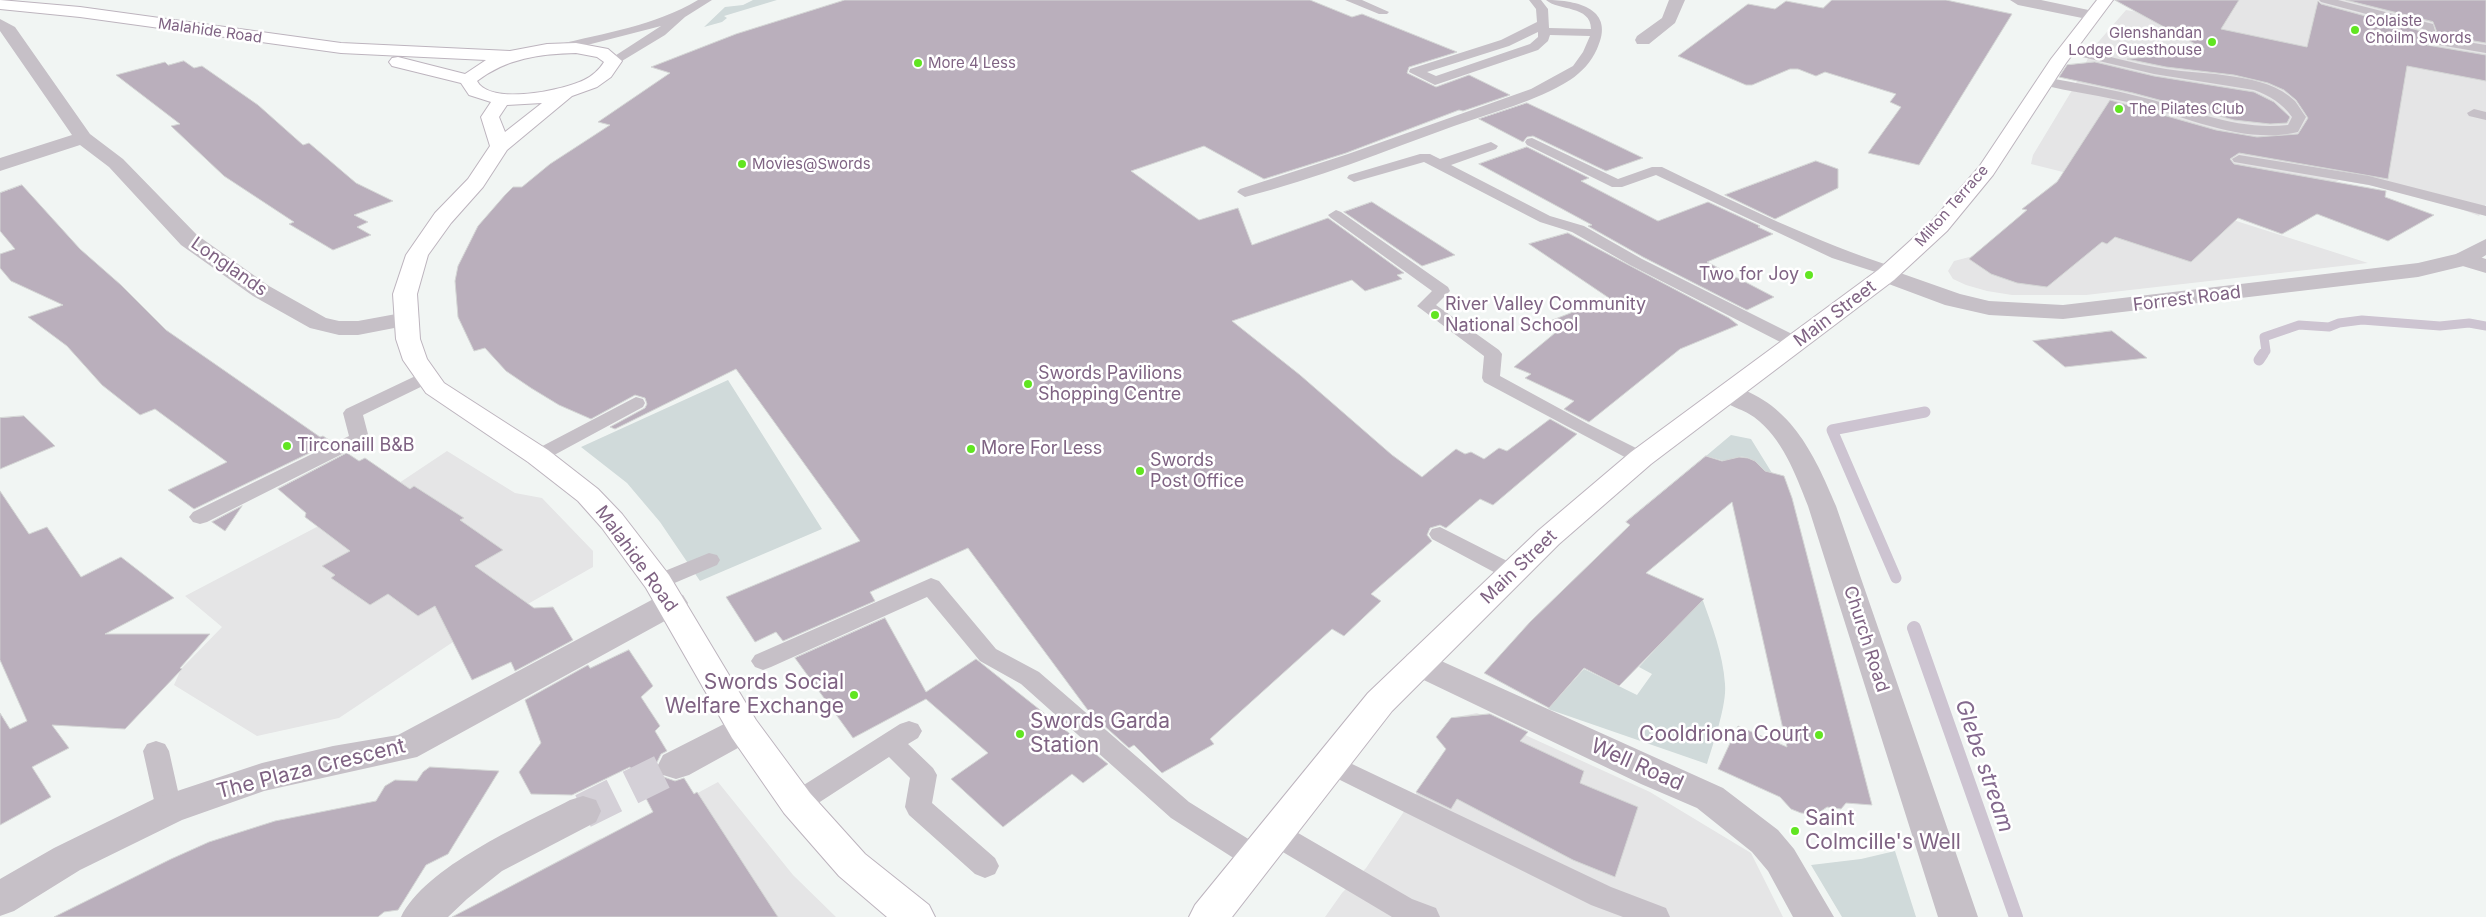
<!DOCTYPE html>
<html>
<head>
<meta charset="utf-8">
<style>
  body { margin:0 }
  canvas { display:block; background:#f1f5f3 }
</style>
</head>
<body>
<canvas width="2486" height="917"></canvas>
<script>
const ctx = document.querySelector('canvas').getContext('2d');
ctx.lineJoin = 'round';
function fill(path, color) {
  ctx.fillStyle = color;
  ctx.fill(path, 'evenodd');
}
function trace(path, color, width, dash) {
  ctx.strokeStyle = color;
  ctx.lineWidth = width;
  ctx.lineCap = dash ? 'butt' : 'round';
  ctx.setLineDash(dash || []);
  ctx.stroke(path);
}
function write(font, color, halo, rows, align = 'center') {
  ctx.font = font + ' Inter,sans-serif';
  ctx.lineWidth = 5;
  ctx.setLineDash([]);
  ctx.textBaseline = 'middle';
  ctx.strokeStyle = halo;
  ctx.fillStyle = color;
  for (const [text, x, y, turn = 0] of rows) {
    ctx.save();
    ctx.translate(x, y);
    ctx.rotate((+turn || 0) * Math.PI / 180);
    ctx.textAlign = isNaN(turn) ? turn : align;
    if (halo) ctx.strokeText(text, 0, 0);
    ctx.fillText(text, 0, 0);
    ctx.restore();
  }
}
fill(new Path2D(`
  M2147 0H2486V204L2479 216 2442 202 2397 190 2339 180 2315 195 2111 181 2368 263 2086 295H2012L1987 291 1966 285 1953 279 1948 271 1954 261 1977 255 2026 210 2022 209 2067 173 2031 164 2033 155 2074 87 2093 48 2126 10 2137 12Z
  M447 451 515 493 542 498 593 551V567L489 626 459 638 339 718 257 736 174 685 181 669 222 627 185 596 393 487Z
  M1477 713 1650 792 1751 853 1783 917H1325L1342 893 1366 868 1446 749 1436 737 1451 718Z
  M718 782 793 875 836 917H474L477 904 601 838 605 843Z`), '#e5e5e6');
fill(new Path2D(`
  M753 0H777L724 16 727 18 722 22 704 27 725 7 743 5Z
  M728 380 822 529 700 581 660 522 627 483 581 447Z
  M1731 435 1751 439 1772 473C1768 472 1763 471 1760 469 1758 467 1757 464 1755 462 1748 455 1735 455 1728 462L1706 456Z
  M1702 598C1712 626 1723 654 1725 684 1727 705 1713 744 1707 764L1548 709 1584 669 1637 695 1652 674 1639 667Z
  M1895 851 1916 917H1842L1811 865 1861 859Z`), '#d0dada');
trace(new Path2D(`
  M2262 356 2266 351 2264 337 2299 325 2329 327 2339 323 2362 320 2440 326 2469 323 2486 326`), '#cdc4d1', 9);
trace(new Path2D(`
  M2259 360 2263 354
  M1896 578 1832 430 1925 412`), '#cdc4d1', 11);
trace(new Path2D(`
  M1914 628 2016 917`), '#cdc4d1', 14);
const building = new Path2D(`
  M845 0H1310L1352 17 1362 14 1457 52 1409 67 1407 73 1436 87 1469 75 1510 95 1463 111 1459 110 1346 153 1264 179 1204 146 1131 171 1199 220 1238 208 1252 245 1328 218 1404 273 1397 275 1402 279 1365 291 1352 280 1232 321 1300 375 1392 455 1422 477 1456 449 1465 454 1471 452 1484 459 1499 448 1507 451 1550 419 1577 434 1493 505 1480 499 1446 528 1440 525 1430 528 1427 535 1432 541 1371 594 1381 601 1344 636 1332 629 1210 739 1214 744 1162 773 1134 745 1129 748 1090 713 968 548 870 592 875 601 783 641 776 632 755 642 726 597 860 541 736 369 615 429 610 427 645 408 647 404 645 398 635 395 591 419 559 405 531 388 506 371 485 348 474 351 458 317 455 281 458 266 478 226 505 195 513 187H522L550 164 610 125 598 122 670 73 651 67 736 34Z
  M1832 0H1946L2012 14 1919 165 1868 153 1901 107 1890 102 1896 94 1825 72 1816 76 1798 69H1790L1752 85H1746L1678 56 1748 4 1775 9 1786 1 1823 8Z
  M2115 0H2239L2221 29 2307 47 2318 1 2321 4 2421 31 2427 45 2486 55V81L2407 66 2388 179 2239 153 2230 159 2234 164 2386 191 2385 197 2434 215 2388 241 2317 214 2282 234 2238 218 2191 262 2115 237 2107 244 2102 242 2047 287 2017 283 1991 274 1969 259 2027 210 2022 209 2057 182 2110 100 2216 130 2257 137 2298 134 2308 118 2296 100 2284 90 2268 83 2234 75 2166 67 2127 59 2176 54 2170 51 2204 49Z
  M2346 0H2486V43L2438 35 2433 22Z
  M184 61 194 68 202 66 258 105 303 145 309 143 356 183 393 201 354 215 368 222 357 227 371 235 333 250 289 224 294 222 224 176 171 126 180 124 116 75 165 62 168 65Z
  M2095 62 2154 76 2254 92 2274 102 2290 117 2287 123 2270 124 2234 120 2133 93 2059 77 2067 65Z
  M1527 103 1591 133 1643 158 1606 171 1533 136 1527 137 1523 142 1479 119Z
  M1527 147 1589 178 1581 181 1658 221 1708 202 1760 226 1758 227 1773 234 1707 262 1774 297 1747 310 1643 257 1588 226 1592 225 1479 164Z
  M1816 161 1838 169V188L1775 219 1725 195Z
  M22 185 80 249 121 285 166 330 320 437 323 436 332 442 194 509 168 490 227 462 155 409 140 415 102 385 67 346 28 317 63 305 11 281 0 268V254L15 249 0 231V193Z
  M1372 202 1455 255 1422 266 1344 212Z
  M1568 233 1729 318 1738 325 1680 349 1589 422 1564 409 1574 401 1525 378 1531 374 1514 367 1561 328 1550 321 1609 298 1529 244Z
  M2112 331 2147 358 2065 367 2033 341Z
  M24 416 55 446 0 469V418Z
  M347 453 359 461 365 458 410 489 414 486 464 518 460 520 503 550 475 566 534 608 553 607 573 640 515 671 511 662 472 680 435 606 418 616 388 594 370 605 331 578 335 575 322 566 350 551 305 517 306 513 278 489Z
  M1706 456 1722 461 1739 457 1748 458 1755 461 1765 471 1784 476 1792 498 1872 805 1846 803 1841 809 1827 807 1817 814 1801 813 1791 809 1780 797 1718 769 1738 726 1787 747 1732 502 1646 573 1704 599 1619 686 1584 668 1549 708 1484 673 1530 622 1630 525 1626 522Z
  M0 491 29 534 47 527 81 577 121 557 174 598 105 634H210L180 668 182 669 125 729 52 725 69 748 32 767 51 797 0 825V713L10 729 27 721 0 660Z
  M242 506 225 531 212 522Z
  M885 618 926 692 976 659 1108 764 1083 783 1072 774 1003 827 951 779 988 753 926 699 853 738 795 658Z
  M629 650 653 686 641 697 660 726 655 731 667 751 661 754 656 764 661 776 675 781 684 778 694 794 697 792 778 917H452L653 812 630 767 572 795 531 794 519 772 541 743 525 700 588 665 590 668Z
  M1490 714 1528 732 1520 741 1584 771 1580 783 1638 807 1615 877 1573 860 1457 799 1451 809 1416 792 1446 749 1436 737 1451 718Z
  M430 767 499 771 448 854 426 865 398 910 384 912 378 917H54L171 859 209 842 275 821 376 801 385 786 395 780 417 781 423 772Z`);
fill(building, '#baafbc');
trace(building, '#d4d6d5', 1);
trace(new Path2D(`
  M583 811 676 765`), '#d4d0d7', 35, [35, 18]);
const secondary = new Path2D(`
  M0 0 80 7 341 43 510 51 547 44 576 43 608 49 622 61 611 77 597 87 572 96 507 150 483 187 451 223 428 255 417 294 420 339 427 359 444 383 548 450 598 489 622 514 669 575 756 720 810 793 865 854 929 905 935 917H887L839 876 784 813 732 738 646 588 602 528 578 501 528 462 426 393 403 360 396 339 393 294 406 255 435 213 468 179 490 146 481 117 491 102 469 95 461 83 392 66 389 62 392 58 398 57 465 74 486 60 341 53 80 17 0 9ZM576 53 597 57 604 62C599 70 592 76 584 80 564 90 490 106 477 81 507 58 540 54 576 53ZM542 103 505 132 499 117 507 105Z
  M2097 0H2113L2066 63 1993 175 1947 231 1894 280 1651 464 1559 544 1392 711 1232 917H1189L1195 905 1368 693 1539 530 1631 452 1878 270 1932 221 1979 167 2051 59Z`);
trace(secondary, '#bdb4be', 2);
fill(new Path2D(`
  M698 0H712L685 17 665 35 617 64 613 65 607 61 661 26 560 52 554 48 556 45C605 33 654 26 698 0Z
  M1345 0H1362L1389 12 1387 14H1379Z
  M1529 0H1541L1548 9 1549 28 1591 29C1591 5 1558 11 1546 0 1578 0 1616 9 1597 49 1591 62 1582 72 1570 80 1535 102 1493 112 1454 126 1385 151 1316 179 1245 197L1237 192 1240 189 1348 154 1531 89 1573 66 1583 52 1590 36 1550 35 1548 41 1538 50 1435 85 1409 72 1410 69 1501 40 1537 22 1536 9ZM1538 32V37L1530 44 1436 76 1427 72 1509 46Z
  M2319 0H2338L2433 24 2437 37 2486 45V53L2427 43 2423 29 2321 2Z
  M2065 45C2099 53 2132 64 2166 69 2203 75 2266 72 2295 101 2299 106 2302 112 2306 117L2298 132C2245 145 2187 117 2136 104 2104 96 2071 92 2038 84L2037 81 2038 78 2043 77C2077 83 2111 89 2145 98 2192 110 2239 131 2288 125L2292 117C2282 103 2270 96 2254 90L2154 74 2061 52 2059 49 2061 46Z
  M2474 109 2486 112V120L2469 116 2467 113Z
  M1532 138 1618 179 1652 167H1662C1739 204 1815 242 1897 268L1899 272 1897 276 1891 277 1832 258 1656 175 1622 187H1612L1527 145 1525 142 1527 139Z
  M1491 142 1498 146 1496 149 1451 165 1550 216 1584 226 1642 259 1802 339 1805 343 1802 347H1790L1630 265 1572 232 1540 222 1424 162 1354 182 1347 178 1349 175 1420 154H1430L1440 159Z
  M2239 155 2369 176 2486 206V216L2369 185 2234 162 2232 159Z
  M1336 210 1341 212 1448 287 1450 291 1436 305 1499 350 1502 354 1500 376 1588 424 1648 454 1651 458 1648 462 1641 464 1634 462 1484 382 1482 378 1484 356 1417 306 1432 291 1331 218 1328 215Z
  M426 371 433 373 435 377 433 381 363 415 369 438 366 442 207 522 200 524 193 522 189 517 193 512 349 436 343 413 346 409Z
  M636 397 643 399 645 403 643 407 545 460 538 462 531 460 528 456 531 452Z
  M1440 527 1521 568 1524 573 1521 578 1513 581 1505 578 1432 539 1429 534 1432 529Z
  M709 553 717 555 720 560 717 565 658 590 650 587 647 582 650 577Z
  M931 578 939 581 996 649 1039 672 1189 802 1266 850 1270 858 1266 866 1256 870 1246 866 1171 818 1021 684 980 661 927 597 771 667 763 670 755 667 751 661 755 655Z
  M909 721 918 724 922 731 918 738 908 744 933 768 937 775 932 803 995 858 999 866 995 874 985 878 975 874 909 815 905 807 910 778 889 757 806 811 797 814 788 811 784 803 788 795 900 724Z
  M156 741 165 744 169 751 182 809 178 817 169 820 160 817 156 809 143 751 147 744Z
  M1331 754 1611 887 1666 908 1670 917H1623L1591 905 1322 771 1318 764 1322 757Z
  M1276 823 1286 826 1412 899 1436 908 1440 917H1392L1266 842 1262 834 1266 826Z`), '#c6c0c7');
fill(new Path2D(`
  M1669 0H1685L1675 23 1649 44H1637L1635 40 1637 36 1662 18Z
  M2010 0H2041L2098 12 2100 15 2092 20 2018 5Z
  M0 19 15 27 90 134 123 159 197 235 269 286 326 318 339 321H358L407 312 415 314 419 319 415 324 358 335H339L310 328 253 296 181 245 109 167 80 145 0 171V158L72 135 0 31Z
  M2464 252 2486 259V273L2456 264 2453 259 2456 254Z
  M672 592 683 595 688 603 683 611 417 757 264 791 182 820 80 870 14 911 0 916V879L54 848 156 798 262 763 333 746 398 735 661 595Z
  M744 716 756 720 761 729 756 738 689 775 676 779 663 775 658 765 663 755 732 720Z
  M583 796 596 800 601 811 596 822 502 871 467 899 448 917H401C425 867 522 825 570 800Z`), '#c6c0c7');
fill(new Path2D(`
  M2486 239V255L2472 264 2418 277 2063 319 1989 315 1945 305 1878 280 1875 275 1878 270 1886 268 1960 294 1989 301 2063 305 2418 263 2456 254Z
  M1728 385C1789 400 1814 453 1836 506L1978 917H1938L1808 506C1795 473 1783 439 1754 417 1742 408 1724 406 1715 393L1719 388Z
  M1419 651 1723 788 1778 830 1794 849 1834 917H1793L1768 871 1752 852 1697 808 1641 784 1407 672 1403 663 1407 654Z`), '#c6c0c7');
fill(secondary, '#fff');
for (const [x, y, r, color] of [
  [2355,30,5,"#61e521"],
  [2212,42,5,"#61e521"],
  [918,63,5,"#61e521"],
  [2119,109,5,"#61e521"],
  [742,164,5,"#61e521"],
  [1809,275,5,"#61e521"],
  [1435,315,5,"#61e521"],
  [1028,384,5,"#61e521"],
  [287,446,5,"#61e521"],
  [971,449,5,"#61e521"],
  [1140,471,5,"#61e521"],
  [854,695,5,"#61e521"],
  [1020,734,5,"#61e521"],
  [1819,735,5,"#61e521"],
  [1795,831,5,"#61e521"]
]) {
  const dot = new Path2D();
  dot.arc(x, y, r, 0, 2 * Math.PI);
  ctx.fillStyle = color;
  ctx.fill(dot);
  trace(dot, '#fff', 2);
}
write('15px', '#7f6383', '#fff', [
  ["Colaiste",2365,21],
  ["Choilm Swords",2365,38],
  ["Glenshandan",2202,33,"right"],
  ["Lodge Guesthouse",2202,50,"right"],
  ["More 4 Less",928,63],
  ["The Pilates Club",2129,109],
  ["Movies@Swords",752,164]
], 'left');
write('15px', '#7f6383', '#fff', [
  ["Malahide Road",210,31,8],
  ["Milton Terrace",1952,206,-49]
]);
write('18px', '#7f6383', '#fff', [
  ["Longlands",229,267,35],
  ["Forrest Road",2187,299,-7],
  ["Main Street",1835,314,-37],
  ["Malahide Road",636,559,54],
  ["Main Street",1519,567,-44],
  ["Church Road",1866,639,72]
]);
write('18px', '#7f6383', '#fff', [
  ["Two for Joy",1799,275,"right"],
  ["River Valley Community",1445,305],
  ["National School",1445,326],
  ["Swords Pavilions",1038,374],
  ["Shopping Centre",1038,395],
  ["Tirconaill B&B",297,446],
  ["More For Less",981,449],
  ["Swords",1150,461],
  ["Post Office",1150,482]
], 'left');
write('21px', '#7f6383', '#fff', [
  ["Swords Social",844,683],
  ["Welfare Exchange",844,707],
  ["Swords Garda",1030,722,"left"],
  ["Station",1030,746,"left"],
  ["Cooldriona Court",1809,735],
  ["Saint",1805,819,"left"],
  ["Colmcille's Well",1805,843,"left"]
], 'right');
write('21px', '#7f6383', '#fff', [
  ["Well Road",1637,765,24],
  ["The Plaza Crescent",311,769,-14]
]);
write('italic 22px', '#83698d', '#fff', [
  ["Glebe stream",1984,766,71]
]);
</script>
</body>
</html>
